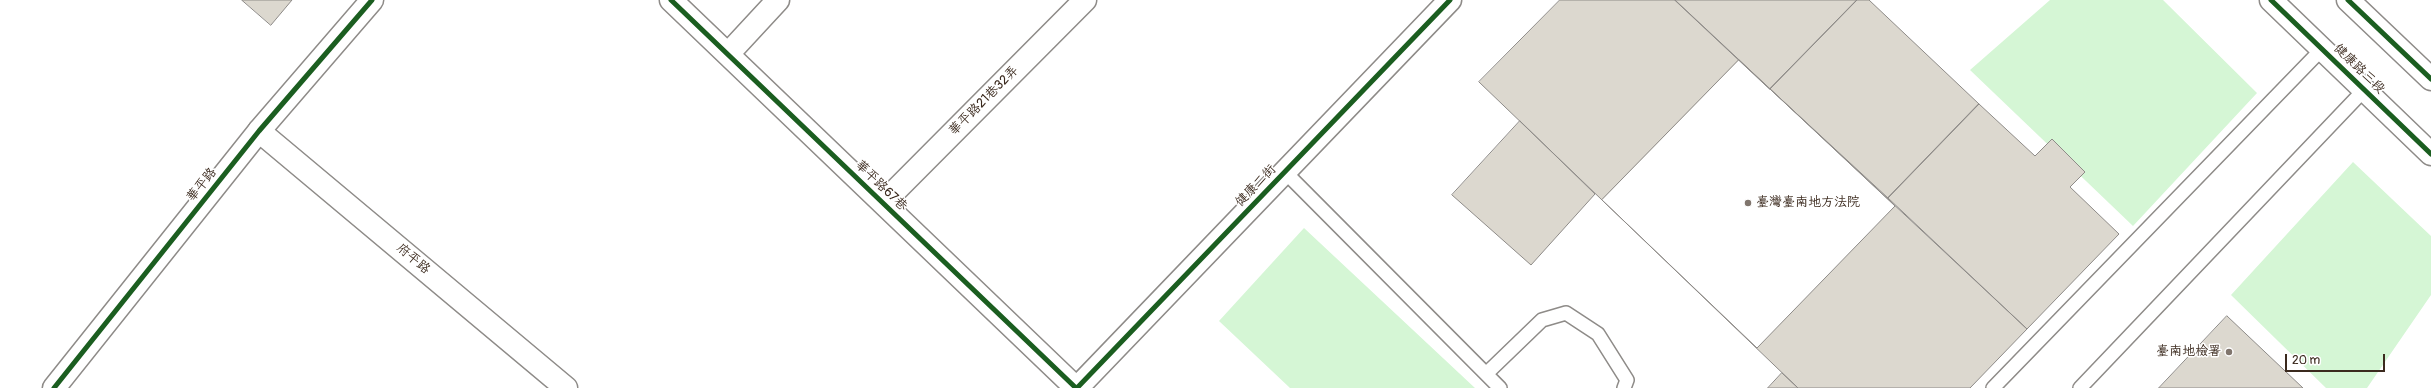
<!DOCTYPE html>
<html>
<head>
<meta charset="utf-8">
<style>
  body { margin:0 }
  #map { position:relative; width:2431px; height:388px; overflow:hidden; background:#fff; font-family:Pangolin,sans-serif }
  canvas { display:block }
  .scale { position:absolute; left:2285px; top:354px; width:100px; height:18px; box-sizing:border-box; border:2px solid #3b2a1e; border-top:0; padding-left:5px; font-size:12px; line-height:14px; white-space:nowrap; color:#3b2a1e; -webkit-text-stroke:3px #fff; paint-order:stroke }
</style>
</head>
<body>
<div id="map">
<canvas width="2431" height="388"></canvas>
<div class="scale">20 m</div>
</div>
<script>
const ctx = document.querySelector('canvas').getContext('2d');
ctx.lineJoin = 'round';
function fill(path, color) {
  ctx.fillStyle = color;
  ctx.fill(path, 'evenodd');
}
function trace(path, color, width, dash) {
  ctx.strokeStyle = color;
  ctx.lineWidth = width;
  ctx.lineCap = dash ? 'butt' : 'round';
  ctx.setLineDash(dash || []);
  ctx.stroke(path);
}
function write(font, color, halo, rows, align = 'center') {
  ctx.font = font + ' Pangolin,"LXGW WenKai TC",sans-serif';
  ctx.lineWidth = 3;
  ctx.setLineDash([]);
  ctx.textBaseline = 'middle';
  ctx.strokeStyle = halo;
  ctx.fillStyle = color;
  for (const [text, x, y, turn = 0] of rows) {
    ctx.save();
    ctx.translate(x, y);
    ctx.rotate((+turn || 0) * Math.PI / 180);
    ctx.textAlign = isNaN(turn) ? turn : align;
    if (halo) ctx.strokeText(text, 0, 0);
    ctx.fillText(text, 0, 0);
    ctx.restore();
  }
}
fill(new Path2D(`
  M2050 0H2163L2257 93 2133 226 1970 70Z
  M2353 162 2431 236V295L2367 388H2326L2231 295Z
  M1304 228 1475 388H1290L1219 321Z`), '#d5f6d5');
const building = new Path2D(`
  M242 0H292L271 25Z
  M1560 0H1675L2027 329 1970 388H1798L1479 82Z
  M1675 0H1857L1770 89Z
  M1857 0H1869L1979 104 1888 198 1770 89Z
  M1739 60 1895 206 1757 348 1602 200Z
  M1979 104 2035 156 2052 139 2085 172 2070 187 2119 234 2027 329 1888 198Z
  M1520 121 1595 194 1531 265 1452 195Z
  M2227 316 2303 388H2159Z
  M1782 373 1798 388H1768Z`);
fill(building, '#dcd8cf');
trace(building, '#8e8b88', 1);
const service = new Path2D(`
  M1285 172 1500 388
  M1486 374 1542 320 1566 313 1598 334 1627 380 1624 388
  M1993 388 2322 49
  M2080 388 2365 89`);
const minor = new Path2D(`
  M671 0 1076 388
  M728 54 778 0
  M259 131 566 388
  M883 203 1085 0
  M1077 388 1450 0`);
const tertiary = new Path2D(`
  M2271 0 2431 154
  M2348 0 2431 79
  M54 388 259 131 372 0`);
trace(service, '#8e8b88', 16);
trace(minor, '#8e8b88', 25);
trace(tertiary, '#8e8b88', 25);
trace(service, '#fff', 13);
trace(minor, '#fff', 22);
trace(tertiary, '#fff', 22);
trace(new Path2D(`
  M671 0 1076 388
  M2271 0 2431 154
  M2348 0 2431 79
  M54 388 259 131 372 0
  M1077 388 1450 0`), '#1b5e20', 5);
for (const [x, y, r, color] of [
  [1748,203,4,"#80756d"],
  [2229,352,4,"#80756d"]
]) {
  const dot = new Path2D();
  dot.arc(x, y, r, 0, 2 * Math.PI);
  ctx.fillStyle = color;
  ctx.fill(dot);
  trace(dot, '#fff', 1.5);
}
write('13px', '#3b2a1e', '#fff', [
  ["健康路三段",2359,69,44],
  ["華平路21巷32弄",984,101,-45],
  ["華平路",202,185,-51],
  ["華平路67巷",881,186,44],
  ["健康二街",1256,186,-46],
  ["府平路",413,259,40]
]);
write('13px', '#3b2a1e', '#fff', [
  ["臺灣臺南地方法院",1756,203],
  ["臺南地檢署",2221,352,"right"]
], 'left');
</script>
</body>
</html>
